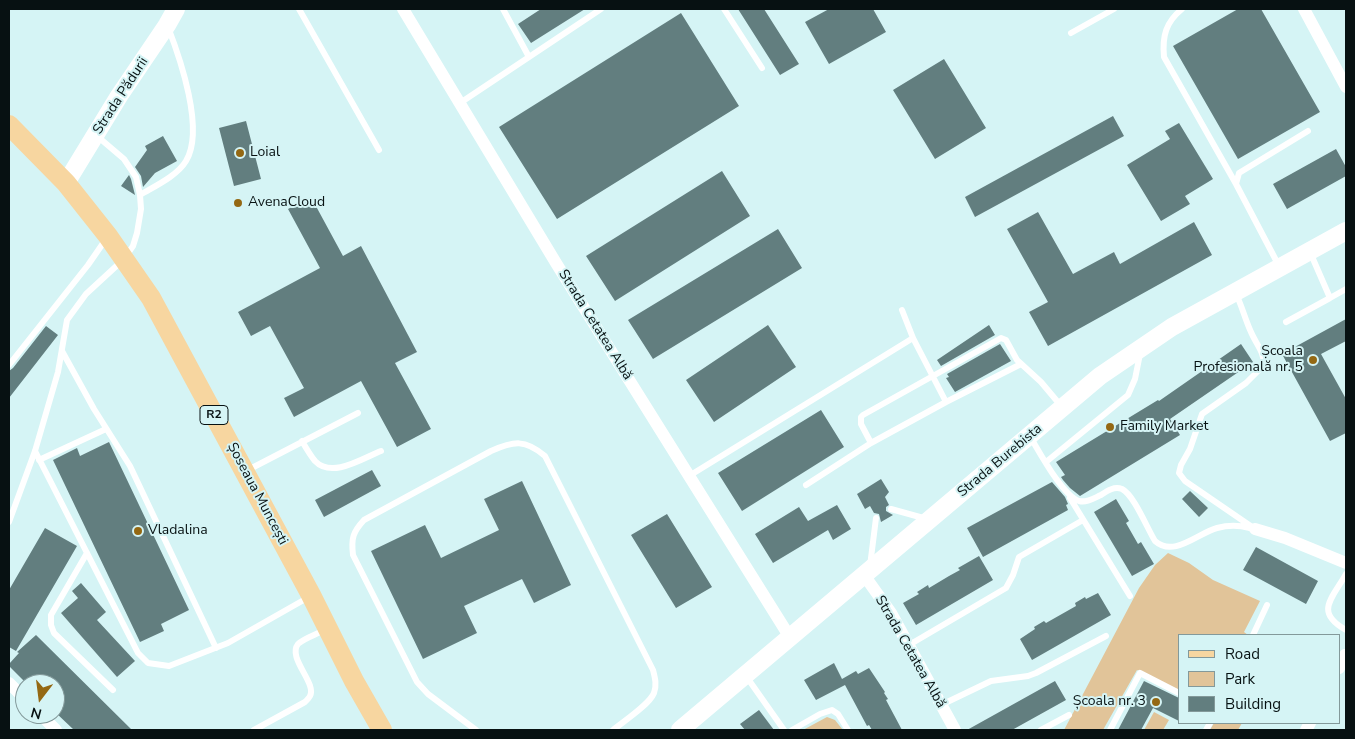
<!DOCTYPE html>
<html>
<head>
<meta charset="utf-8">
<style>
  body { margin:0 }
  #map { position:relative; width:1355px; height:739px; overflow:hidden; background:#d5f4f5; font-family:"Nunito Sans",sans-serif }
  canvas { display:block }
  .frame { position:absolute; inset:0; border:10px solid #071112; pointer-events:none }
  .legend { position:absolute; left:1178px; top:634px; width:162px; height:90px; box-sizing:border-box; background:#d5f4f5; border:1px solid #83999a; margin:0; padding:6px 9px; list-style:none; font-size:15px; color:#071112 }
  .legend li { display:flex; align-items:center; gap:10px; height:25px }
  .legend b { width:25px; border:1px solid #83999a }
  .north { position:absolute; left:15px; top:674px; width:50px; height:50px; box-sizing:border-box; background:#d5f4f5; border:1px solid #83999a; border-radius:50%; rotate:195deg; font-size:14px; font-weight:700; line-height:20px; text-align:center; color:#071112 }
  .north::after { content:''; display:block; margin:auto; width:18px; height:22px; background:#946813; clip-path:polygon(50% 0,100% 100%,50% 72%,0 100%) }
</style>
</head>
<body>
<div id="map">
<canvas width="1355" height="739"></canvas>
<div class="frame"></div>
<ul class="legend">
<li><b style="height:6px;background:#f7d6a0"></b>Road</li>
<li><b style="height:14px;background:#e1c499"></b>Park</li>
<li><b style="height:14px;background:#627e7f"></b>Building</li>
</ul>
<div class="north">N</div>
</div>
<script>
const ctx = document.querySelector('canvas').getContext('2d');
ctx.lineJoin = 'round';
function fill(path, color) {
  ctx.fillStyle = color;
  ctx.fill(path, 'evenodd');
}
function trace(path, color, width, dash) {
  ctx.strokeStyle = color;
  ctx.lineWidth = width;
  ctx.lineCap = dash ? 'butt' : 'round';
  ctx.setLineDash(dash || []);
  ctx.stroke(path);
}
function write(font, color, halo, rows, align = 'center') {
  ctx.font = font + ' "Nunito Sans",sans-serif';
  ctx.lineWidth = 4;
  ctx.setLineDash([]);
  ctx.textBaseline = 'middle';
  ctx.strokeStyle = halo;
  ctx.fillStyle = color;
  for (const [text, x, y, turn = 0] of rows) {
    ctx.save();
    ctx.translate(x, y);
    ctx.rotate((+turn || 0) * Math.PI / 180);
    ctx.textAlign = isNaN(turn) ? turn : align;
    if (halo) ctx.strokeText(text, 0, 0);
    ctx.fillText(text, 0, 0);
    ctx.restore();
  }
}
fill(new Path2D(`
  M1168 553 1189 563 1213 580 1260 601 1244 632 1248 635H1179V690L1137 670 1103 730H1064L1139 588 1155 565Z
  M1154 712 1169 720 1163 730H1144Z
  M827 717 835 720 843 730H803Z
  M1214 723H1242L1238 730H1210Z`), '#e1c499');
fill(new Path2D(`
  M541 9H585L531 43 518 24Z
  M738 9H764L799 64 780 75Z
  M829 9H873L886 32 829 64 805 22Z
  M1238 9H1261L1320 112 1238 159 1173 46Z
  M681 13 739 106 557 219 499 127Z
  M944 59 986 128 935 159 893 90Z
  M1113 116 1124 136 975 217 965 197Z
  M246 121 261 179 234 186 219 128Z
  M1179 123 1213 179 1185 196 1190 204 1161 221 1127 165 1170 139 1165 131Z
  M163 136 177 161 155 173 143 187 141 176 135 167 147 150 145 146Z
  M1336 149 1346 167V176L1287 209 1273 184Z
  M722 171 750 216 615 301 586 256Z
  M129 175 131 179 135 195 121 186Z
  M311 197 343 256 361 246 417 352 395 363 431 429 397 447 361 381 294 417 284 398 304 388 270 326 251 336 238 312 320 268 288 209Z
  M1038 212 1073 274 1114 252 1120 264 1194 222 1212 255 1048 346 1029 312 1048 302 1007 229Z
  M778 229 802 268 653 359 628 320Z
  M1346 319V341L1321 354 1346 399V433L1330 441 1282 354Z
  M768 325 796 367 714 422 686 380Z
  M989 325 995 335 941 366 937 360Z
  M46 326 58 335 9 398V371L13 368Z
  M1000 344 1011 361 955 392 946 378 949 377 947 374Z
  M1241 344 1253 362 1170 419 1180 435 1080 496 1070 488 1063 480 1061 477 1065 475 1056 462 1158 400 1159 401Z
  M821 410 844 447 742 511 718 473Z
  M109 442 189 610 161 624 164 631 140 642 53 460 77 448 80 456Z
  M372 470 381 486 324 517 315 500Z
  M881 479 889 492 885 497 889 505 886 507V511L893 515 881 522 879 514 874 513 870 506 865 509 857 494Z
  M522 481 571 585 534 603 522 579 464 606 477 633 423 659 371 551 425 525 441 558 499 530 484 499Z
  M1052 482 1065 497 1068 504 1066 505 1068 510 983 557 967 528Z
  M1190 491 1208 508 1199 517 1182 499Z
  M1116 499 1129 521 1126 523 1138 544 1141 542 1154 564 1132 576 1094 512Z
  M837 505 851 529 833 540 828 530 773 563 755 534 799 507 808 521Z
  M667 514 712 587 676 608 631 535Z
  M45 528 77 546 16 651 9 647V590Z
  M1256 547 1318 581 1306 604 1243 570Z
  M979 556 993 580 916 625 903 603 919 594 917 592 928 585 929 588 949 576 960 570 958 568Z
  M81 583 106 612 97 620 135 661 117 677 61 613 78 598 72 591Z
  M1098 593 1111 615 1032 660 1020 639 1035 629 1034 627 1044 621 1046 623 1076 606 1075 603 1085 597 1086 599Z
  M36 635 132 730H74L55 712V684H27L9 666V664L19 653 17 652Z
  M834 663 842 679 856 671 858 674 869 668 885 692 884 693 888 699 886 700 902 730H872L869 725 867 726 845 685 816 700 804 680Z
  M1055 681 1066 700 1012 730H967Z
  M1144 681 1179 698V721L1153 708 1141 730H1118Z
  M759 710 774 730H745L740 724Z`), '#627e7f');
trace(new Path2D(`
  M299 9 379 150
  M503 9 529 57
  M724 9 762 68
  M1182 9C1166 22 1162 36 1164 57L1236 184
  M1071 33 1114 9
  M460 103 601 9
  M140 195C155 186 177 176 186 161 205 130 180 58 168 27
  M1279 266 1236 184 1239 173 1308 131
  M1236 294C1242 306 1245 319 1251 332 1256 344 1264 351 1264 365L1246 383 1202 414 1190 449 1181 465 1179 473 1185 481 1255 529
  M1330 298 1346 289
  M902 310 913 338 946 402
  M1286 322 1330 298 1310 252
  M62 351 94 409 130 466 216 648
  M9 365 88 265 106 239
  M1031 438C1040 453 1063 496 1079 501 1087 503 1094 498 1101 495 1107 491 1114 486 1122 489 1134 495 1147 528 1155 541 1174 558 1198 533 1217 528 1228 525 1239 525 1249 528
  M302 441C306 448 310 455 315 461 332 479 363 458 381 451
  M871 443 861 424V417L863 415 1001 338 1006 340 1017 360 1041 382 1062 407
  M35 451 138 653 148 663 169 666 228 643 309 597
  M39 460 106 429
  M1046 462 1128 395 1135 379 1140 354
  M246 471 358 413
  M689 476 913 338
  M806 485 871 443 946 402 1021 364
  M1070 498 1130 596
  M891 509 927 519
  M9 522 35 451 58 372 67 320 86 294 124 259 133 246 137 233 141 209 140 195 136 177 124 159 97 136
  M87 553 51 615V625L54 633 113 690
  M870 566 876 518
  M1346 574C1332 599 1314 612 1346 630
  M1253 635 1267 605
  M909 645 1006 588 1013 575 1019 557 1083 520
  M746 676 784 730
  M941 705 991 681 1028 676 1036 673 1106 636
  M254 730 305 702C307 700 309 698 310 696 317 683 287 658 298 644 304 638 318 634 326 629
  M476 730 428 694 417 682 353 555C351 538 353 532 364 520L491 451C514 441 525 439 545 456L653 670C655 678 657 685 654 693 649 705 624 721 613 730
  M792 730 820 714 832 710 838 714 848 730
  M1041 730 1069 715
  M1110 730 1140 673 1179 693
  M1206 730 1210 723`), '#fff', 6);
trace(new Path2D(`
  M403 9 556 263 791 639
  M1304 9 1346 87
  M1255 529 1285 538 1346 563
  M864 575 891 613 955 730
  M1339 668 1345 655
  M9 683 25 699
  M40 714 56 730
  M1306 730 1310 723`), '#fff', 12);
trace(new Path2D(`
  M66 183 119 96 167 25 176 9
  M680 730 1100 376 1172 327 1346 231`), '#fff', 18);
trace(new Path2D(`
  M9 125 66 183 108 236 151 298 311 595 354 681 382 730`), '#f7d6a0', 20);
for (const [x, y, r, color] of [
  [240,153,5,"#946813"],
  [238,203,5,"#946813"],
  [1313,360,5,"#946813"],
  [1110,427,5,"#946813"],
  [138,531,5,"#946813"],
  [1156,702,5,"#946813"]
]) {
  const dot = new Path2D();
  dot.arc(x, y, r, 0, 2 * Math.PI);
  ctx.fillStyle = color;
  ctx.fill(dot);
  trace(dot, '#d5f4f5', 2);
}
for (const [x, y, w] of [
  [214,415,28]
]) {
  const box = new Path2D();
  box.roundRect(x - w / 2, y - 9.5, w, 19, 4);
  ctx.fillStyle = '#d5f4f5';
  ctx.fill(box);
  trace(box, '#071112', 1);
}
write('bold 12px', '#071112', null, [
  ["R2",214,415]
]);
write('14px', '#071112', '#d5f4f5', [
  ["Strada Pădurii",121,96,-57],
  ["Strada Cetatea Albă",595,325,58],
  ["Strada Burebista",1000,461,-40],
  ["Șoseaua Muncești",257,494,62],
  ["Strada Cetatea Albă",910,652,60]
]);
write('14px', '#071112', '#d5f4f5', [
  ["Loial",250,153],
  ["AvenaCloud",248,203],
  ["Școala",1303,352,"right"],
  ["Profesională nr. 5",1303,368,"right"],
  ["Family Market",1120,427],
  ["Vladalina",148,531],
  ["Școala nr. 3",1146,702,"right"]
], 'left');
</script>
</body>
</html>
